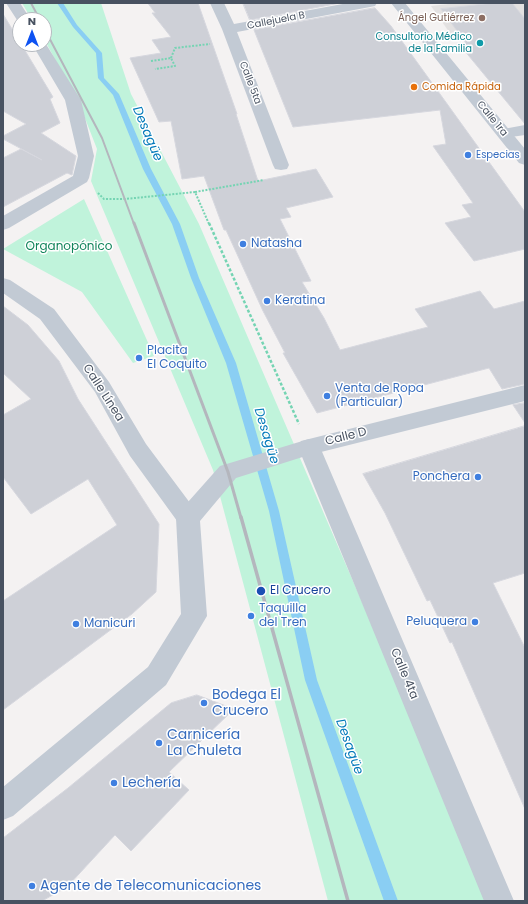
<!DOCTYPE html>
<html>
<head>
<meta charset="utf-8">
<style>
  body { margin:0 }
  #map { position:relative; width:528px; height:904px; overflow:hidden; background:#f4f2f2; font-family:Poppins,sans-serif }
  canvas { display:block }
  .frame { position:absolute; inset:0; border:4px solid #485261; pointer-events:none }
  .north { position:absolute; left:12px; top:12px; width:40px; height:40px; box-sizing:border-box; background:#fff; border:1px solid #b6bac0; border-radius:50%; rotate:0deg; font-size:11px; font-weight:700; line-height:16px; text-align:center; color:#485261 }
  .north::after { content:''; display:block; margin:auto; width:14px; height:18px; background:#0e52f2; clip-path:polygon(50% 0,100% 100%,50% 72%,0 100%) }
</style>
</head>
<body>
<div id="map">
<canvas width="528" height="904"></canvas>
<div class="frame"></div>
<div class="north">N</div>
</div>
<script>
const ctx = document.querySelector('canvas').getContext('2d');
ctx.lineJoin = 'round';
function fill(path, color) {
  ctx.fillStyle = color;
  ctx.fill(path, 'evenodd');
}
function trace(path, color, width, dash) {
  ctx.strokeStyle = color;
  ctx.lineWidth = width;
  ctx.lineCap = dash ? 'butt' : 'round';
  ctx.setLineDash(dash || []);
  ctx.stroke(path);
}
function write(font, color, halo, rows, align = 'center') {
  ctx.font = font + ' Poppins,sans-serif';
  ctx.lineWidth = 3;
  ctx.setLineDash([]);
  ctx.textBaseline = 'middle';
  ctx.strokeStyle = halo;
  ctx.fillStyle = color;
  for (const [text, x, y, turn = 0] of rows) {
    ctx.save();
    ctx.translate(x, y);
    ctx.rotate((+turn || 0) * Math.PI / 180);
    ctx.textAlign = isNaN(turn) ? turn : align;
    if (halo) ctx.strokeText(text, 0, 0);
    ctx.fillText(text, 0, 0);
    ctx.restore();
  }
}
fill(new Path2D(`
  M457 3H525V30L454 39 431 6Z`), '#e3e1e1');
fill(new Path2D(`
  M22 3H101L131 94 199 224 491 901H328L213 470 91 181 97 149 79 103 44 39V20H32Z
  M84 199 154 356 133 363 82 292 3 249Z`), '#c0f3db');
fill(new Path2D(`
  M57 3H63L77 25 102 53 104 78 119 94 151 169 180 224 199 278 236 363 279 511 317 680 398 901H384L305 680 269 511 226 363 191 278 172 224 143 169 113 95 98 78 96 53 73 27Z`), '#8acef3');
const building = new Path2D(`
  M148 3H198L237 114H236L258 181 316 169 333 197 286 208 291 217 280 219 311 281 302 282 324 318 340 350 428 327 415 309 480 291 494 309 525 301V384L502 389 489 368 317 413 283 353H285L263 311 226 230H224L204 176 182 179 171 121 159 122 130 58 161 53 152 40 171 37 152 13H155Z
  M243 3H340L250 20Z
  M494 3H512L525 19V124L459 44 466 43 441 9Z
  M375 8 391 26 525 212V249L474 261 445 223 471 217 462 205 473 203 433 146 446 144 440 110 293 127 254 30Z
  M3 14 53 97 50 99 60 123 41 133 76 156 72 175 67 173 3 207V158L21 149 42 160 3 139V136L26 124 3 111Z
  M3 306 28 325 59 361 78 399 159 524 156 592 132 614 3 710V601L117 525 88 479 31 514 3 477V415L31 399 3 373Z
  M525 403V423L513 405Z
  M525 426V573L493 583 525 648V809L452 642 450 643 430 600 427 601 385 513 363 474Z
  M197 695 234 709 169 772 189 790 131 851 115 835 67 887 42 901H3V838L68 788 171 703Z`);
fill(building, '#ced0d7');
trace(building, '#d6d7de', 1);
trace(new Path2D(`
  M171 58 175 48 210 44
  M151 61 171 58 175 66 155 69
  M98 193 104 199H125L195 192
  M209 224 195 192 264 180`), '#75d4b3', 2, [2, 1.5]);
trace(new Path2D(`
  M209 223 299 424`), '#75d4b3', 2.5, [3, 2]);
fill(new Path2D(`
  M6 3H20L31 20H20L19 23Z
  M210 3H224L234 24 348 3H377L375 6 370 7 237 32 289 165 287 169 281 170 275 169 273 165 222 29Z
  M44 41 81 100 94 156 89 178 87 182 9 228 3 230V216L73 176 78 156 65 100 32 44H44Z
  M525 125V135L504 138 498 136 496 133 498 130Z
  M3 278 10 280 54 309 109 382 146 444 196 511 200 518 196 525 188 528 180 525 130 456 95 392 40 319 3 293Z
  M309 439 317 441 320 447 514 901H484L298 447 301 441Z`), '#c2cad4');
fill(new Path2D(`
  M391 3H405L525 149V165L519 163Z
  M525 385V401L309 455 236 478 200 521 207 616 166 685 13 816 3 820V787L148 667 181 614 176 518 180 511 220 466 309 439Z`), '#c2cad4');
trace(new Path2D(`
  M31 3 40 20
  M44 28 102 138 134 224`), '#b4b6bd', 2);
trace(new Path2D(`
  M134 223 228 472 241 518`), '#b4b6bd', 3);
trace(new Path2D(`
  M241 517 348 901`), '#b4b6bd', 3.5);
for (const [x, y, r, color] of [
  [482,18,4,"#8d6e63"],
  [480,43,4,"#0f9aa8"],
  [414,87,4,"#e8710a"],
  [468,155,4,"#3f7fe0"],
  [243,244,4,"#3f7fe0"],
  [267,301,4,"#3f7fe0"],
  [139,358,4,"#3f7fe0"],
  [327,396,4,"#3f7fe0"],
  [478,477,4,"#3f7fe0"],
  [261,591,5,"#1a4fb4"],
  [251,616,4,"#3f7fe0"],
  [475,622,4,"#3f7fe0"],
  [76,624,4,"#3f7fe0"],
  [204,703,4,"#3f7fe0"],
  [159,743,4,"#3f7fe0"],
  [114,783,4,"#3f7fe0"],
  [32,886,4,"#3f7fe0"]
]) {
  const dot = new Path2D();
  dot.arc(x, y, r, 0, 2 * Math.PI);
  ctx.fillStyle = color;
  ctx.fill(dot);
  trace(dot, '#fff', 1.5);
}
write('10px', '#785e54', '#fff', [
  ["Ángel Gutiérrez",474,18]
], 'right');
write('10px', '#485261', '#fff', [
  ["Callejuela B",276,21,-11],
  ["Calle 5ta",250,83,69],
  ["Calle 1ra",492,119,51]
]);
write('10px', '#0d838f', '#fff', [
  ["Consultorio Médico",472,37],
  ["de la Familia",472,49]
], 'right');
write('10px', '#c56008', '#fff', [
  ["Comida Rápida",422,87]
], 'left');
write('10px', '#366cbe', '#fff', [
  ["Especias",476,155]
], 'left');
write('12px', '#366cbe', '#fff', [
  ["Natasha",251,244],
  ["Keratina",275,301],
  ["Placita",147,351],
  ["El Coquito",147,365],
  ["Venta de Ropa",335,389],
  ["(Particular)",335,403],
  ["Ponchera",470,477,"right"],
  ["Taquilla",259,609],
  ["del Tren",259,623],
  ["Peluquera",467,622,"right"],
  ["Manicuri",84,624]
], 'left');
write('12px', '#11845b', '#fff', [
  ["Organopónico",69,247]
]);
write('12px', '#485261', '#fff', [
  ["Calle Línea",103,393,57],
  ["Calle D",346,437,-14],
  ["Calle 4ta",404,674,67]
]);
write('12px', '#164399', '#fff', [
  ["El Crucero",270,591]
], 'left');
write('italic 13px', '#037aba', '#fff', [
  ["Desagüe",147,134,67],
  ["Desagüe",266,436,73],
  ["Desagüe",349,747,70]
]);
write('14px', '#366cbe', '#fff', [
  ["Bodega El",212,695],
  ["Crucero",212,711],
  ["Carnicería",167,735],
  ["La Chuleta",167,751],
  ["Lechería",122,783],
  ["Agente de Telecomunicaciones",40,886]
], 'left');
</script>
</body>
</html>
